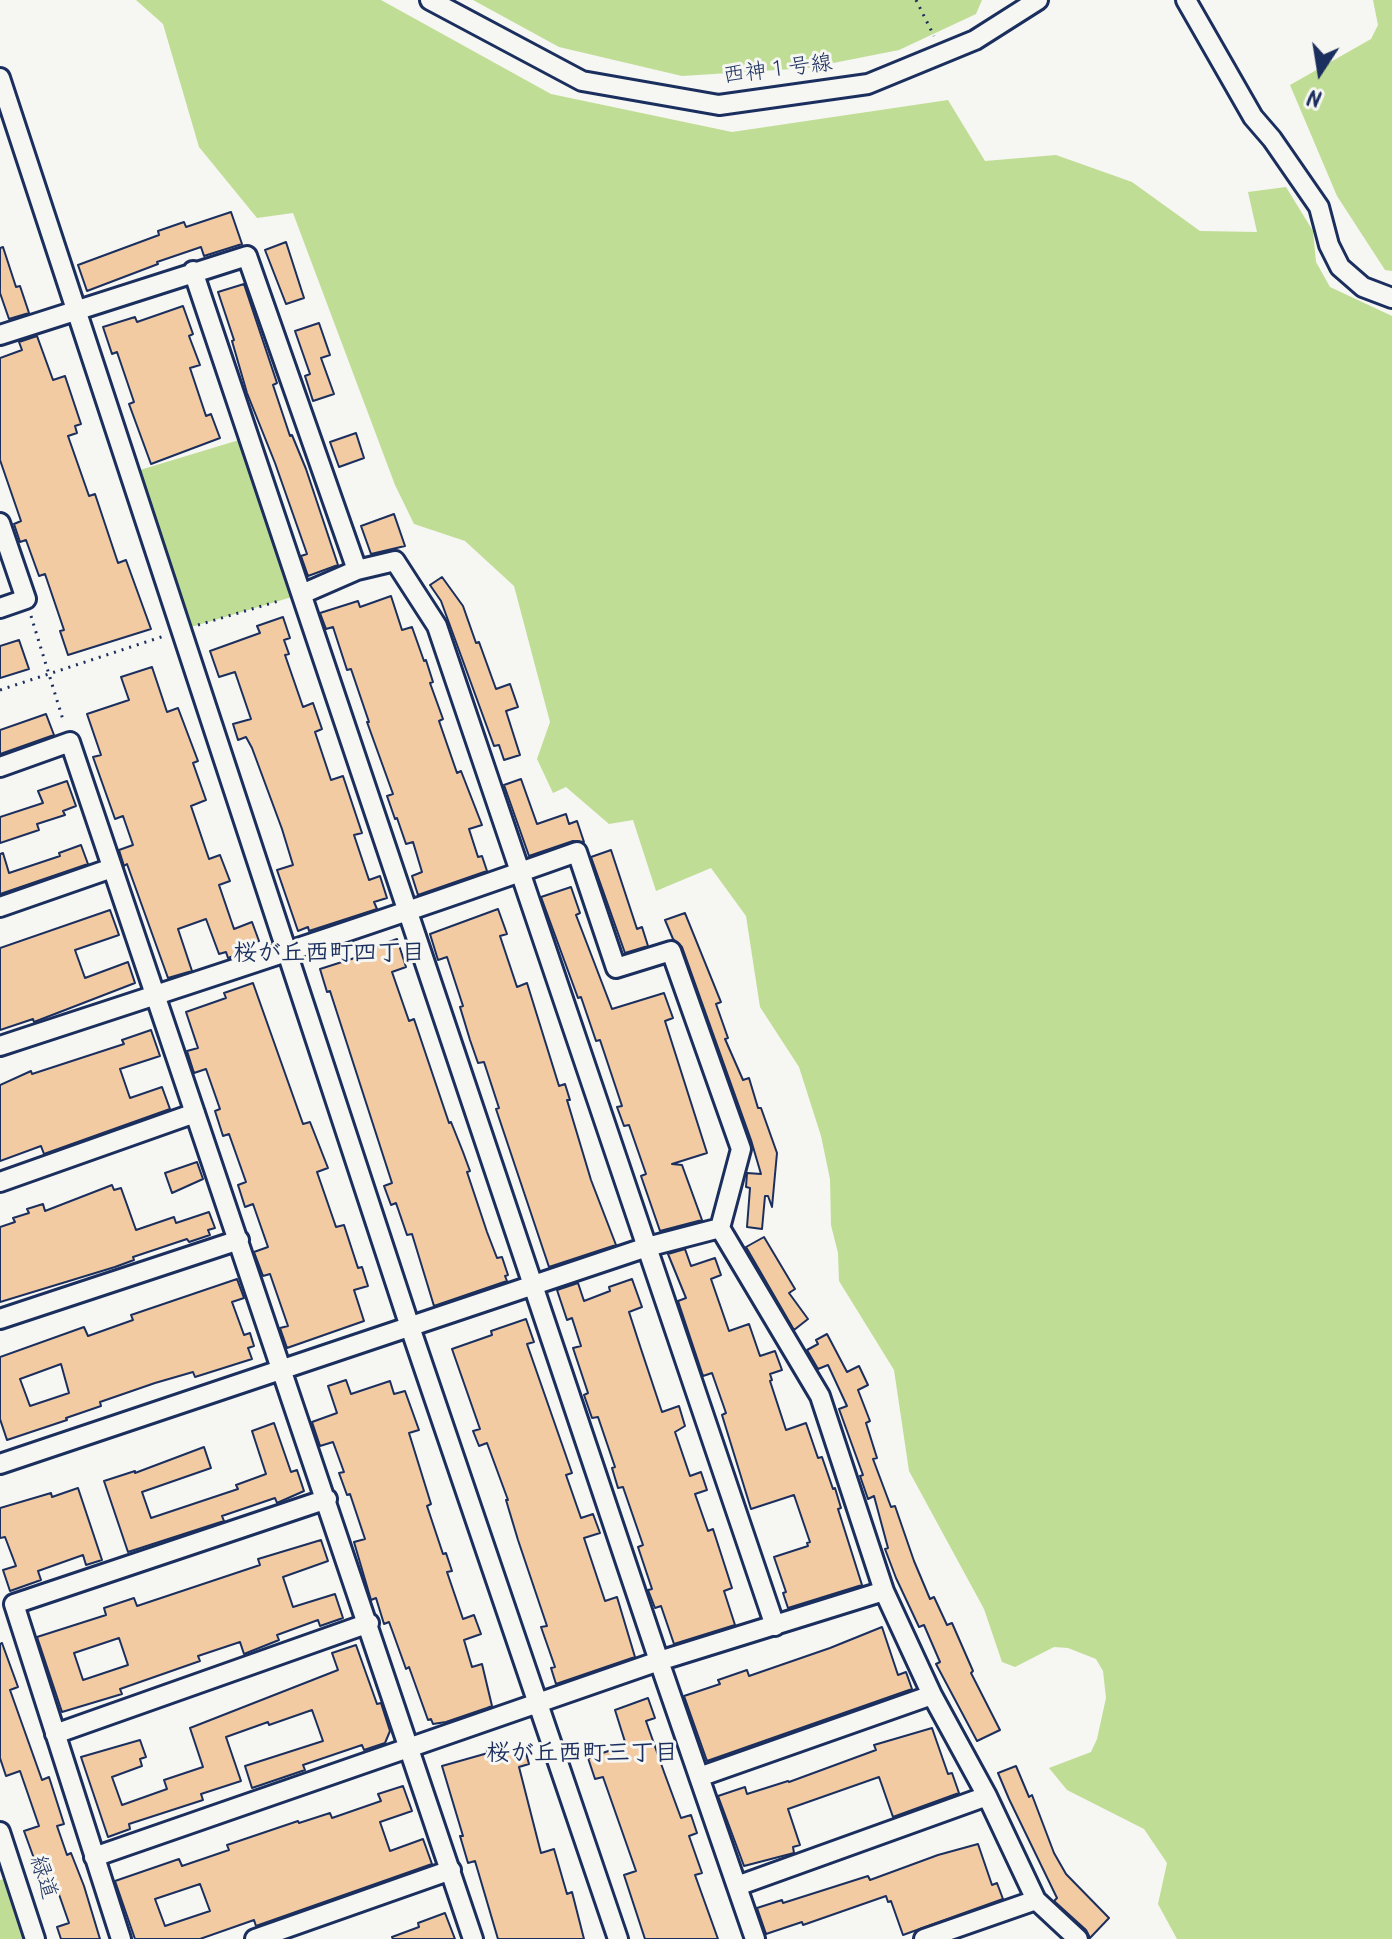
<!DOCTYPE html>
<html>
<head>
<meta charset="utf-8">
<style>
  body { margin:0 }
  #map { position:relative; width:1392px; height:1939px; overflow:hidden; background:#f6f6f2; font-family:Kalam,sans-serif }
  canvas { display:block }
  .north { position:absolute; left:1280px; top:32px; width:80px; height:80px; -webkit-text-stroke:6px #f6f6f2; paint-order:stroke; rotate:192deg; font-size:22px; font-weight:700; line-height:32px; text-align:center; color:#1b2f5e }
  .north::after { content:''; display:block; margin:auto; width:28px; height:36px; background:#1b2f5e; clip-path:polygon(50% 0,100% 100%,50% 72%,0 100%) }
</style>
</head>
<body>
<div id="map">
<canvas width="1392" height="1939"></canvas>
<div class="north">N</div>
</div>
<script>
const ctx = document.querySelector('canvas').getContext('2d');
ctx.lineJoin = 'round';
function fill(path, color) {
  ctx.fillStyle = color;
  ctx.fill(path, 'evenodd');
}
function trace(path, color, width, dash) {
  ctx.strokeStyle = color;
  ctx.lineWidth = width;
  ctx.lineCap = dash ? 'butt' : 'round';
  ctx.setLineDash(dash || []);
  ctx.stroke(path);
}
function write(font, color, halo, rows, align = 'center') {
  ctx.font = font + ' Kalam,"Klee One",sans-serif';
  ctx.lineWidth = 6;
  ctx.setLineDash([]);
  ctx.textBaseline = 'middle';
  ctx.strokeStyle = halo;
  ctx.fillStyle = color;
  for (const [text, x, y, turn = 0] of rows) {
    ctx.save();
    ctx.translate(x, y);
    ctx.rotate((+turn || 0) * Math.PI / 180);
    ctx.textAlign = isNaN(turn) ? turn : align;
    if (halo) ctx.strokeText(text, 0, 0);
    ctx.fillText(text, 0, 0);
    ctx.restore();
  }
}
fill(new Path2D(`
  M136 0H381L551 94 732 132 948 100 985 161 1056 155 1132 182 1200 231 1257 232 1248 192 1286 187 1313 231 1316 262 1330 287 1392 316V1939H1177L1158 1904 1167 1863 1144 1829 1067 1790 1049 1768 1091 1752 1097 1739 1106 1698 1103 1671 1096 1659 1068 1648 1054 1647 1015 1667 1002 1662 984 1609 909 1471 894 1370 839 1281 838 1253 831 1225 830 1179 821 1136 799 1067 760 1007 746 916 711 868 656 891 633 820 609 824 566 787 553 793 537 759 550 722 514 586 465 541 414 524 395 485 293 213 257 218 199 147 163 24Z
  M473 0H982L976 14 899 50 808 68 682 76 559 47Z
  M1373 0H1392V271L1385 270 1337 196 1290 85 1371 39 1378 25Z
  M249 437 302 594 181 630 130 473Z
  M4 1879 24 1939H0V1880Z`), '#c0dd95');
const building = new Path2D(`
  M231 212 242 244 204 256 201 247 157 262 158 264 87 291 78 265 159 235 158 231 184 222 186 227Z
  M286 242 304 298 286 304 265 250Z
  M3 247 16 287 20 286 29 313 9 319 0 293V248Z
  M244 284 277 383 273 385 290 436 292 435 306 469 338 565 308 576 301 556 307 554 275 463 247 393 232 341 234 340 218 292Z
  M183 306 193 334 189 336 200 365 190 368 206 416 211 414 220 438 151 464 129 404 134 402 117 352 112 354 103 327 135 317 137 322Z
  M319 323 330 355 321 358 334 394 313 401 305 376 310 374 295 331Z
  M37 336 53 380 65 376 81 424 75 426 77 433 68 436 89 496 95 494 118 563 126 560 151 629 68 655 60 631 64 630 45 574 39 576 26 540 20 542 14 524 21 521 0 460V358L22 350 19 342Z
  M356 433 364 458 339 467 330 442Z
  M394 514 405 546 371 554 361 526Z
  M442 577 463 606 476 643 479 642 496 689 510 684 518 707 506 711 520 755 504 760 499 745 494 746 441 601 430 585Z
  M391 596 402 630 412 627 424 661 426 660 433 682 430 683 443 719 439 721 457 773 461 771 482 825 469 829 478 857 482 856 487 871 418 895 412 876 422 872 413 842 406 844 397 818 395 819 387 796 393 794 367 722H369L351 669 347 670 333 627 326 629 320 613 358 601 360 607Z
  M283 617 290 638 284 640 289 654 285 655 303 707 313 703 322 729 315 732 331 780 343 776 362 833 354 835 369 880 380 876 387 898 374 902 377 909 309 931 308 927 298 931 277 870 293 865 282 829 252 748 246 737 238 740 233 724 251 719 235 672 219 677 210 651 260 633 257 626Z
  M19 640 29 669 0 678V646Z
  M152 667 167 712 178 708 198 761 193 763 206 800 191 806 209 859 220 855 230 881 219 885 234 929 252 922 259 941 252 943 254 949 228 958 226 952 219 954 206 919 178 929 192 971 168 978 127 864 124 866 119 850 133 845 123 816 115 819 93 757 101 755 87 714 129 700 121 677Z
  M46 714 54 735 0 754V730Z
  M521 779 537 824 566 814 569 824 577 821 584 842 573 841 529 856 504 785Z
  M67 781 76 806 63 811 65 815 37 824 39 830 0 843V817L43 803 38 791Z
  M81 845 88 864 0 894V854L3 853 9 873 60 856 59 853Z
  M611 850 637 929 642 927 648 946 625 953 591 857Z
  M571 887 580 913 576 915 612 1009 664 993 673 1018 665 1021 707 1153 672 1164 682 1165 702 1220 660 1231 641 1176 646 1174 629 1125 624 1126 617 1107 622 1106 600 1040 596 1041 581 997 578 998 541 897Z
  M498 909 507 934 500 936 517 987 527 983 559 1086 565 1084 570 1100H567L591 1180 616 1245 549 1267 496 1109 499 1108 484 1062 478 1063 470 1040 460 1007 463 1006 447 957 438 960 430 934Z
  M110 910 119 935 75 950 85 978 128 962 135 983 34 1022 33 1019 0 1030V948Z
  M685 913 721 1002 716 1004 728 1038 725 1039 743 1080 749 1078 758 1108H761L777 1153 772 1207 768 1196H765L762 1229 747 1227 750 1188 746 1187 747 1173 761 1174 751 1140 682 947 673 939 665 920Z
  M397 939 406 967 392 972 409 1021 414 1019 449 1123 451 1122 463 1152 470 1171 467 1172 487 1232 497 1258 502 1257 508 1275 505 1276 507 1281 434 1306 412 1234 407 1235 396 1203 391 1205 384 1186 392 1183 330 991 327 992 320 969 364 955 363 951Z
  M253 983 303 1124 310 1122 328 1168 317 1172 336 1227 344 1225 358 1268 362 1267 368 1286 354 1290 364 1321 287 1348 280 1328 288 1326 270 1274 263 1276 254 1252 268 1247 253 1204 245 1207 238 1185 246 1182 229 1134 223 1136 215 1111 220 1109 206 1069 194 1073 187 1051 198 1048 186 1012 226 998 224 993Z
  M151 1030 160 1056 120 1069 130 1098 162 1087 170 1109 44 1154 41 1146 0 1161V1085L31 1071 32 1074 124 1044 122 1040Z
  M197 1162 203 1179 172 1193 165 1173Z
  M112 1185 114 1190 121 1188 136 1230 174 1217 176 1223 209 1212 215 1228 208 1230 210 1235 189 1242 187 1239 133 1257 134 1260 115 1267 0 1302V1227L15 1222 13 1218 29 1213 27 1209 43 1204 45 1211Z
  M764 1237 795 1289 789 1293 808 1319 794 1330 746 1247Z
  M685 1249 691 1266 715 1258 721 1275 711 1279 729 1331 749 1324 760 1356 775 1351 782 1370 770 1374 772 1380 770 1381 786 1430 806 1423 818 1458 822 1457 833 1489 835 1488 841 1508 838 1509 862 1585 788 1608 783 1593 786 1592 774 1557 808 1546 807 1543 810 1542 794 1495 751 1509 722 1415 726 1413 712 1373 703 1376 678 1301 686 1298 668 1254Z
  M237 1279 244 1298 232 1302 244 1335 250 1333 254 1346 248 1348 252 1359 195 1377 193 1372 155 1383 100 1402 101 1406 66 1418 67 1420 7 1440 0 1419V1357L84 1327 88 1336 133 1320 131 1315ZM61 1364 69 1393 30 1406 20 1379Z
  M632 1279 642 1307 629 1312 641 1349 662 1412 679 1406 685 1426 675 1432 690 1476 701 1472 707 1490 695 1494 708 1531 713 1529 732 1588 724 1591 735 1625 674 1644 661 1606 655 1608 648 1590 652 1589 638 1547 643 1545 623 1487 618 1488 612 1468 615 1467 598 1417 592 1418 584 1395 588 1393 573 1348 581 1346 572 1318 567 1320 557 1290 578 1283 584 1301 610 1291 609 1287Z
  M526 1319 534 1342 527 1344 572 1473 566 1475 581 1518 593 1514 600 1533 584 1538 605 1601 617 1597 635 1657 556 1684 551 1668 555 1667 541 1627 547 1626 518 1540 506 1500H508L487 1443 479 1446 473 1431 480 1429 452 1349 492 1335 491 1331Z
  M827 1334 847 1372 859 1366 868 1385 858 1390 870 1421 866 1423 877 1458 873 1459 891 1507 895 1506 914 1561 930 1599 934 1597 947 1625 952 1623 973 1671 971 1673 1000 1730 977 1741 936 1664 940 1662 924 1625 919 1627 896 1578 885 1549 888 1548 874 1496 868 1499 860 1476 863 1475 839 1409 847 1406 828 1365 818 1369 807 1350 818 1344 816 1340Z
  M346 1380 351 1394 390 1381 394 1394 405 1391 419 1430 409 1433 431 1504 427 1506 443 1554 446 1553 452 1571 447 1572 463 1619 474 1615 481 1634 464 1640 472 1667 482 1664 492 1706 487 1708 446 1722 433 1724 431 1719 428 1720 409 1667 406 1669 392 1630 389 1622 384 1624 376 1598 371 1600 354 1542 365 1539 350 1494 347 1495 339 1473 344 1472 333 1442 320 1446 312 1422 337 1413 328 1386Z
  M274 1423 291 1472 297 1470 304 1491 277 1503 275 1498 222 1516 224 1521 128 1552 104 1481 135 1471V1473L204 1447 211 1468 142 1492 151 1518 238 1489 236 1485 266 1474 252 1431Z
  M78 1488 102 1560 86 1565 83 1555 38 1571 41 1580 10 1591 3 1570 16 1566 5 1537 0 1538V1508L51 1493 52 1497Z
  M321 1540 328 1561 283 1577 293 1607 335 1594 343 1618 320 1626 318 1620 277 1635 279 1640 244 1654 240 1642 198 1656 200 1661 120 1689 122 1694 62 1712 37 1637 106 1615 104 1608 134 1598 137 1606 260 1565 258 1559ZM119 1638 128 1665 83 1680 74 1653Z
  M882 1627 898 1675 906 1672 912 1689 707 1761 684 1696 720 1684 718 1680 747 1670 749 1676 830 1648Z
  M2 1643 18 1687 10 1690 42 1780 49 1777 64 1824 57 1826 67 1855 71 1853 84 1886 100 1939H61L57 1927 69 1923 55 1883 44 1886 24 1831 39 1826 20 1771 6 1776 0 1758V1644Z
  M356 1645 377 1704 381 1703 390 1731 385 1743 364 1750 362 1745 303 1765 305 1770 252 1788 245 1766 323 1741 312 1710 269 1725 268 1722 226 1737 241 1781 201 1794 203 1800 129 1824 130 1829 108 1837 81 1757 140 1740 146 1757 140 1759 142 1766 112 1777 122 1805 167 1789 164 1780 203 1767 190 1728 338 1670 332 1653Z
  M648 1698 655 1718 646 1721 664 1772 681 1818 691 1815 697 1833 689 1836 702 1873 695 1875 718 1939H645L624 1875 636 1871 603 1777 595 1779 588 1758 626 1745 615 1710Z
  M932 1728 948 1774 952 1773 959 1793 893 1817 879 1777 788 1809 800 1845 793 1847 794 1853 744 1866 718 1796 745 1787 747 1794 788 1781 789 1782 876 1750 874 1745Z
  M504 1743 506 1751 524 1746 529 1764 519 1767 541 1853 554 1849 567 1894 572 1892 584 1939H498L475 1861 468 1863 460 1836H463L442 1766 488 1753 486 1747Z
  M1016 1766 1029 1797 1032 1795 1054 1853 1066 1874 1109 1918 1090 1938 1086 1930 1054 1901 1057 1898 1009 1799 998 1773Z
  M403 1786 412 1811 380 1822 390 1851 423 1839 432 1864 256 1926 254 1920 200 1939H135L115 1881 179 1859 182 1866 229 1850 227 1845 298 1821 299 1823 330 1813 332 1818 381 1801 378 1794ZM200 1884 210 1911 165 1926 155 1899Z
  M978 1844 992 1885 997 1883 1003 1899 903 1935 891 1901 888 1902 886 1896 803 1925 802 1922 766 1934 757 1908 782 1900 783 1903 868 1876 870 1880 938 1855Z
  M445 1913 455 1939H393L392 1937 419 1927 418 1923Z`);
fill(building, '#f2cba2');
trace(building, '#1b2f5e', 2);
const minor = new Path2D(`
  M430 0 582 81 719 105 868 84 975 40 1038 0
  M1186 0 1253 117 1272 139 1319 207 1329 245 1340 267 1363 287 1392 298
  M0 78 410 1327 618 1939
  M193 271 659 1661 755 1939
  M0 335 247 256 357 570
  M0 523 26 599 0 608
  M302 594 357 570 395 561 437 626 775 1626
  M0 767 70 742 473 1939
  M0 907 112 868
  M0 1046C193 983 386 920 577 852L616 968 671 951 741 1149 720 1228 820 1396 884 1591 932 1695 987 1796 1036 1900 1078 1939
  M0 1182 195 1113
  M0 1319 239 1240
  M0 1464 647 1247 720 1228
  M55 1734 369 1623
  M699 1777 932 1695
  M0 1832 35 1939
  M94 1857 659 1661 884 1591
  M737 1886 987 1796
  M121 1939 14 1604 327 1499
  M255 1939 451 1870
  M924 1939 1036 1900`);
trace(minor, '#1b2f5e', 24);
trace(new Path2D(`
  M916 0 934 36
  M31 616 64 723
  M198 625 282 600
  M0 690 164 636`), '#1b2f5e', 3, [2, 6]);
trace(minor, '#f6f6f2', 18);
write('22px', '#1b2f5e', '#f6f6f2', [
  ["西神１号線",778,72,-7],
  ["緑道",41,1878,72]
]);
write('bold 24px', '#1b2f5e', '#f6f6f2', [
  ["桜が丘西町四丁目",329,956],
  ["桜が丘西町三丁目",582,1756]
]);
</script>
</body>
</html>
